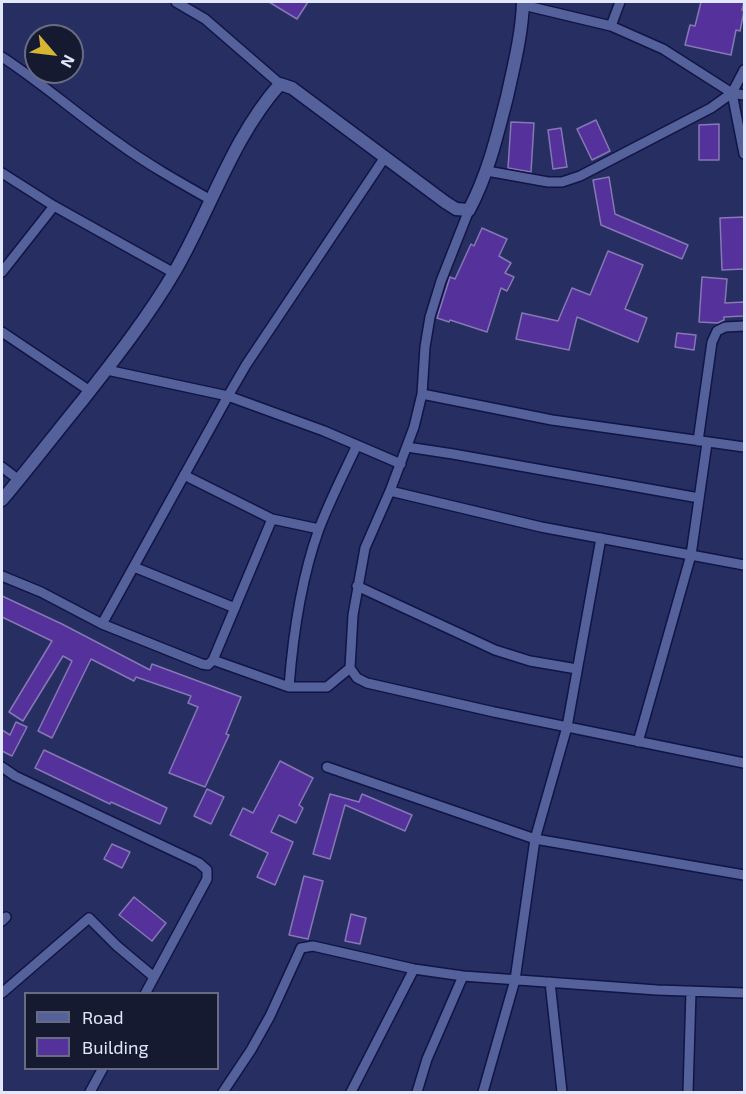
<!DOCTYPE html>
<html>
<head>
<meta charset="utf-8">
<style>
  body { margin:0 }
  #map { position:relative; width:746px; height:1094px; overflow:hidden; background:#262e62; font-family:"Exo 2",sans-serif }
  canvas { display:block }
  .frame { position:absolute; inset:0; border:3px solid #e2e7fb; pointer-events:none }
  .legend { position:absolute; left:24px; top:992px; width:195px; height:78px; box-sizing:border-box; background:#151a31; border:2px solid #676c82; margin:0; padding:8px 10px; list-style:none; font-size:18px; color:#e2e7fb }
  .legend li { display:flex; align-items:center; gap:12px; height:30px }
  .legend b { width:30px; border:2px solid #676c82 }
  .north { position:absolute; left:24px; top:24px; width:60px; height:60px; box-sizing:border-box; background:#151a31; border:2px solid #676c82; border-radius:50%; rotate:118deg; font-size:16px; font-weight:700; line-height:24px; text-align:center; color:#e2e7fb }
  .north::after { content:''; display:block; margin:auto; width:21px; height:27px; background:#d6b534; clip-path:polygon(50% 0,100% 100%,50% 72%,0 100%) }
</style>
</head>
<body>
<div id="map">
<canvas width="746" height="1094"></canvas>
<div class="frame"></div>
<ul class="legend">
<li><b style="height:8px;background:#55619a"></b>Road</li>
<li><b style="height:16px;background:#55329b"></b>Building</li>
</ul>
<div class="north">N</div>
</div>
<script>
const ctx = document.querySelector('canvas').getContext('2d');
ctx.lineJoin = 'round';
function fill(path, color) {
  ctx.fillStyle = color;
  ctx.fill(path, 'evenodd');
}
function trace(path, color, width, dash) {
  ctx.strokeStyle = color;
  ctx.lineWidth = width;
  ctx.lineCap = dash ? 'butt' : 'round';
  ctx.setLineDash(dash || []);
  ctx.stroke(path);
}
const building = new Path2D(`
  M269 2H308L297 19Z
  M701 2H744L742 10 744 11 740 31 736 30 731 55 685 45 690 25 695 26Z
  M596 120 610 151 592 160 577 129Z
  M511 122 534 123 531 172 508 168Z
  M719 124V160H699V125Z
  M561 128 567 167 553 169 548 130Z
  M609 177 615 214 688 245 682 259 601 225 593 180Z
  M744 217V269L722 270 720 218Z
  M482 228 507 239 499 256 511 263 505 273 514 277 507 291 501 288 487 332 450 320 449 322 437 318 450 277 455 279 471 244 474 246Z
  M608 251 643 265 625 309 647 318 638 342 577 317 569 350 516 339 522 313 558 321 572 288 590 295Z
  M702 277 727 279 725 303 744 302V316L724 317V320L718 323 699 322Z
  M677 333 696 335 694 350 675 347Z
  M2 596 62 624 150 670 152 664 241 697 226 734 229 735 205 787 169 773 198 707 188 703 191 696 136 677 134 681 91 659 52 738 38 731 72 661 63 656 23 721 9 712 52 641 2 617Z
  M16 722 27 727 12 756 2 751V730L10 735Z
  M44 750 167 808 160 824 111 802 110 804 35 768Z
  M280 761 313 778 299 805 303 808 296 823 279 815 271 832 293 842 275 885 257 877 268 853 230 835 243 808 253 813Z
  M207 789 224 797 211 824 194 816Z
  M330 794 359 802 362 794 412 815 405 831 345 805 330 859 313 854Z
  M112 844 130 852 122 868 104 859Z
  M304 876 323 881 308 939 289 935Z
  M134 897 166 923 152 941 119 915Z
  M351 914 366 918 360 944 345 941Z`);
fill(building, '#55329b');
trace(building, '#8678b4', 1.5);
const minor = new Path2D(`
  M176 2 205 19 280 84
  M523 5 611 26 663 49 732 93 744 95
  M611 26 620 2
  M2 57C42 83 78 115 117 142 147 164 179 182 211 200
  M732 93 744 154
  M385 157 246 365 228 396 324 431 401 464
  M487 171 548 182H562L580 176 711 108 732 93 744 70
  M2 173 54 206 174 273
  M469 210 441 281 430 317 425 347 422 394 414 427 390 491 365 548 353 615 350 668 357 678 367 683 494 712 744 763
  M2 272 54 206
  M2 332 90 391
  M422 394 552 420 744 447
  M698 441 712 342 717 331 725 327 744 326
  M407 447 453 454 699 498
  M2 467 19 480
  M184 475 272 519 319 529
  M390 491 541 527 744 565
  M134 567 235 608
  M2 576 41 592 102 624 202 664 208 665 213 660 272 519
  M357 586 495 650 530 661 577 669
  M102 624 228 396 107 370
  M213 660 289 687H327L350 668
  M289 687C293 634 301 579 319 529 330 500 344 473 357 445
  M638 742 691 555 707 443
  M2 767 15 776 199 863 207 870V879L145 994
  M327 767 535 839 744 875
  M2 921 6 917
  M550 982 562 1092
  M2 993 89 918 117 946 154 977
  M90 1092 103 1068
  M223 1092 251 1050 270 1016 301 948 313 946 414 969 463 976 657 990 744 993
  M351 1092 414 969
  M417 1092 427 1059 463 976
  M483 1092 515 980 535 839 567 727 601 538
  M688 1092 691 991`);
const tertiary = new Path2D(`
  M2 500C29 468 55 434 82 401 115 359 148 317 175 271 211 209 232 138 280 84L292 88 445 202 456 209 469 210C488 174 497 136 507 97 514 65 522 34 523 2`);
trace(minor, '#111445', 12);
trace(tertiary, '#111445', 15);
trace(minor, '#55619a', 9);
trace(tertiary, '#55619a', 12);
</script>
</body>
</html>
